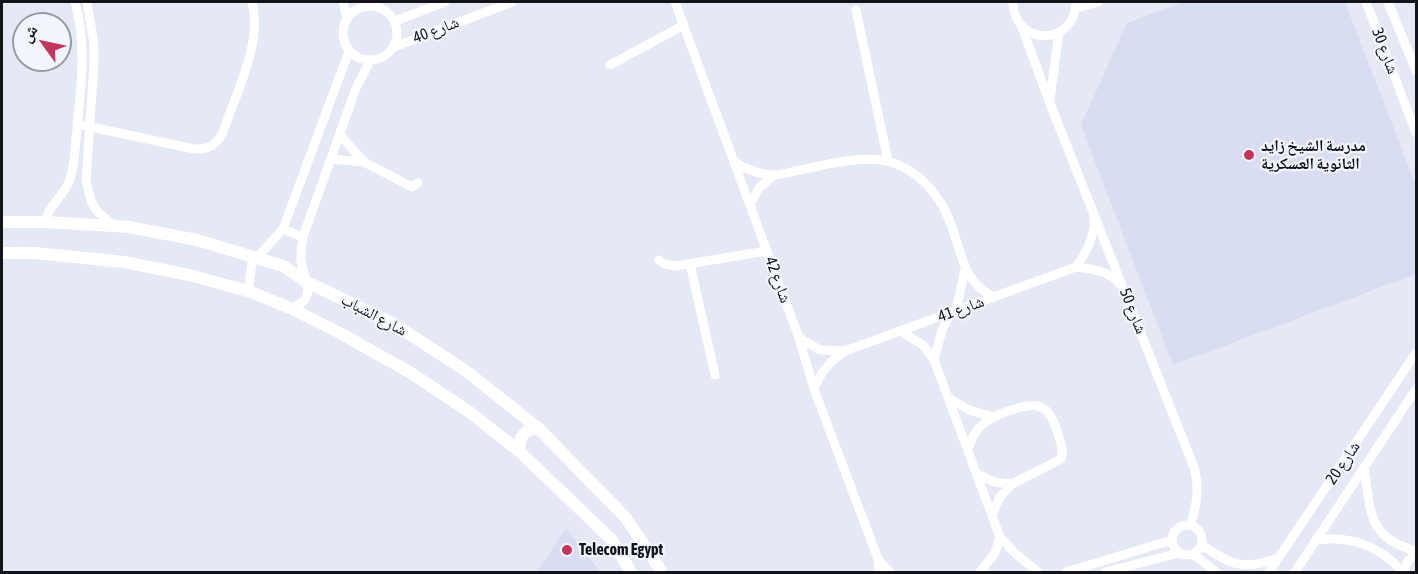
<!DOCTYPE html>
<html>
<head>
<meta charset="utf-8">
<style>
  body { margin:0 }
  #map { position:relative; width:1418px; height:574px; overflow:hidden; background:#e5e8f5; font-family:"Asap Condensed","Noto Naskh Arabic",sans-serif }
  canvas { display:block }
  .frame { position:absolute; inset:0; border:3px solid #131419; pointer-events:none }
  .north { position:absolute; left:12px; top:12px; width:60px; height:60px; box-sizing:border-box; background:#f3f5fd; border:2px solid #999ba2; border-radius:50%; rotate:303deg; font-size:16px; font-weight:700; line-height:24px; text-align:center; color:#131419 }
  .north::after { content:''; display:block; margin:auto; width:21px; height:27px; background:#c5365e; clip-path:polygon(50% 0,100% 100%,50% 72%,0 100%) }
</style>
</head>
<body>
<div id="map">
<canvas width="1418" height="574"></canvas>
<div class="frame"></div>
<div class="north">ش</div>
</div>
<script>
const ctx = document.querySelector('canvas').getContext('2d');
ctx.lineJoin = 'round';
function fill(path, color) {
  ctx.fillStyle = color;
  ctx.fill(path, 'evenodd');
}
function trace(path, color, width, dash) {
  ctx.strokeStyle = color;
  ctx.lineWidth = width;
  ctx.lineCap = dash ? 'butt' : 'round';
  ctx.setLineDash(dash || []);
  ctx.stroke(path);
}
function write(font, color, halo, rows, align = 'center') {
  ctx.font = font + ' "Asap Condensed","Noto Naskh Arabic",sans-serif';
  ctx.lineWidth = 4.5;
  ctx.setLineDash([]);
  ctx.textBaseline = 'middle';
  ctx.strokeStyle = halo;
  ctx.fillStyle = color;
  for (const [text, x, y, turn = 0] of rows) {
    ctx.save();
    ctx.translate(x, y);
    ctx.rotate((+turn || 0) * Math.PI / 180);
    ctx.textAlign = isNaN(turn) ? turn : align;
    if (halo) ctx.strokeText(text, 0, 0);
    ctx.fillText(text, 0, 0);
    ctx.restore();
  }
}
fill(new Path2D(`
  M1185 2H1345L1416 186V274L1173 365 1081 125 1127 23Z
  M566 528 600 572H537Z`), '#d8ddf1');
trace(new Path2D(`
  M87 2 94 44V63L86 180 91 201 97 211 114 226
  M343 2 347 18
  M675 2 799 338 814 389 878 559 879 572
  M1013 2C1014 47 1075 47 1076 2
  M1366 2 1416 133
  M1388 2 1416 71
  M343 33a27 27 0 1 1 54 0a27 27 0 1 1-54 0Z
  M1076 8 1099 2
  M856 10 888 161
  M395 21 445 2
  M1022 27 1049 101 1195 470C1199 490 1197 506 1190 525
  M394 47 512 2
  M610 65 684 25
  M1050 99 1059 32
  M77 124 194 149C208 150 217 145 223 132 236 93 263 42 252 2
  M340 135 364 162 412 187 418 183
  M331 159 364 162
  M734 162C746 169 759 175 773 175 781 175 791 172 800 170 829 164 871 152 899 165 924 176 942 199 951 225 963 255 962 281 994 297
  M750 205 759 188 774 175
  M46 222C47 206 65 196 70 179 75 164 75 146 77 129 81 86 87 44 75 2
  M283 229 303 237
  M659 260 665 264 676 266 767 251
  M690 264 715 375
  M1076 267C1086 253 1095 237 1094 220
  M248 291 252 263 283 229 349 51
  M290 308C319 300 304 281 301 261 300 253 302 245 303 237L356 88 370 61
  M956 311 965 269
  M900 331 923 345 934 360 1000 537 1016 554 1038 572
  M799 338 820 350 843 351
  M934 360 942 330 951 313
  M814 389C820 372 830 361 845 351L1076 267C1091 269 1110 271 1120 284
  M949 398 969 410 993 417
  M968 449C971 440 974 432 982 425 992 415 1031 400 1043 408 1052 414 1056 427 1059 437 1061 445 1064 451 1061 459L1012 484 1000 497 992 514
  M1364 467C1371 511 1367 538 1416 551
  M977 474 994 482 1012 484
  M1172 540a15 15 0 1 1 30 0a15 15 0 1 1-30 0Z
  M1316 540C1351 536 1379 545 1403 572
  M1202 545C1231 565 1243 571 1278 558
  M1193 554 1216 572
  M878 559 890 572
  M980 572 995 553 1000 537
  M1066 572 1172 540
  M1105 572 1179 553
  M1269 572 1416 353
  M1295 572 1416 389
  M1404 572 1408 561 1416 553`), '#fff', 9);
trace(new Path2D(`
  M2 222H46L129 227 197 240 283 266 307 282 394 324 466 371 538 428 626 518 662 572
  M2 253H35L124 262 189 275 248 291 290 308 340 333 411 373 471 413 520 452 612 540 631 572
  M520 452C517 439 524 429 538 428`), '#fff', 12);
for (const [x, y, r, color] of [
  [1249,155,6,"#c5365e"],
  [567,550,6,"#c5365e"]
]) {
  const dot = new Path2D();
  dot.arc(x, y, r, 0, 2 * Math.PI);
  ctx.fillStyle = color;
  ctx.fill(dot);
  trace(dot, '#f3f5fd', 2);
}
write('16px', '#131419', '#f3f5fd', [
  ["شارع 40",436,30,-21],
  ["شارع 30",1385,51,69],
  ["شارع 42",778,280,70],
  ["شارع 41",961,309,-20],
  ["شارع 50",1133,311,68],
  ["شارع الشباب",374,315,28],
  ["شارع 20",1343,463,-56]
]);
write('bold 16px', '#131419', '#f3f5fd', [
  ["مدرسة الشيخ زايد",1261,146],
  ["الثانوية العسكرية",1261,164],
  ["Telecom Egypt",579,550]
], 'left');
</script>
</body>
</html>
